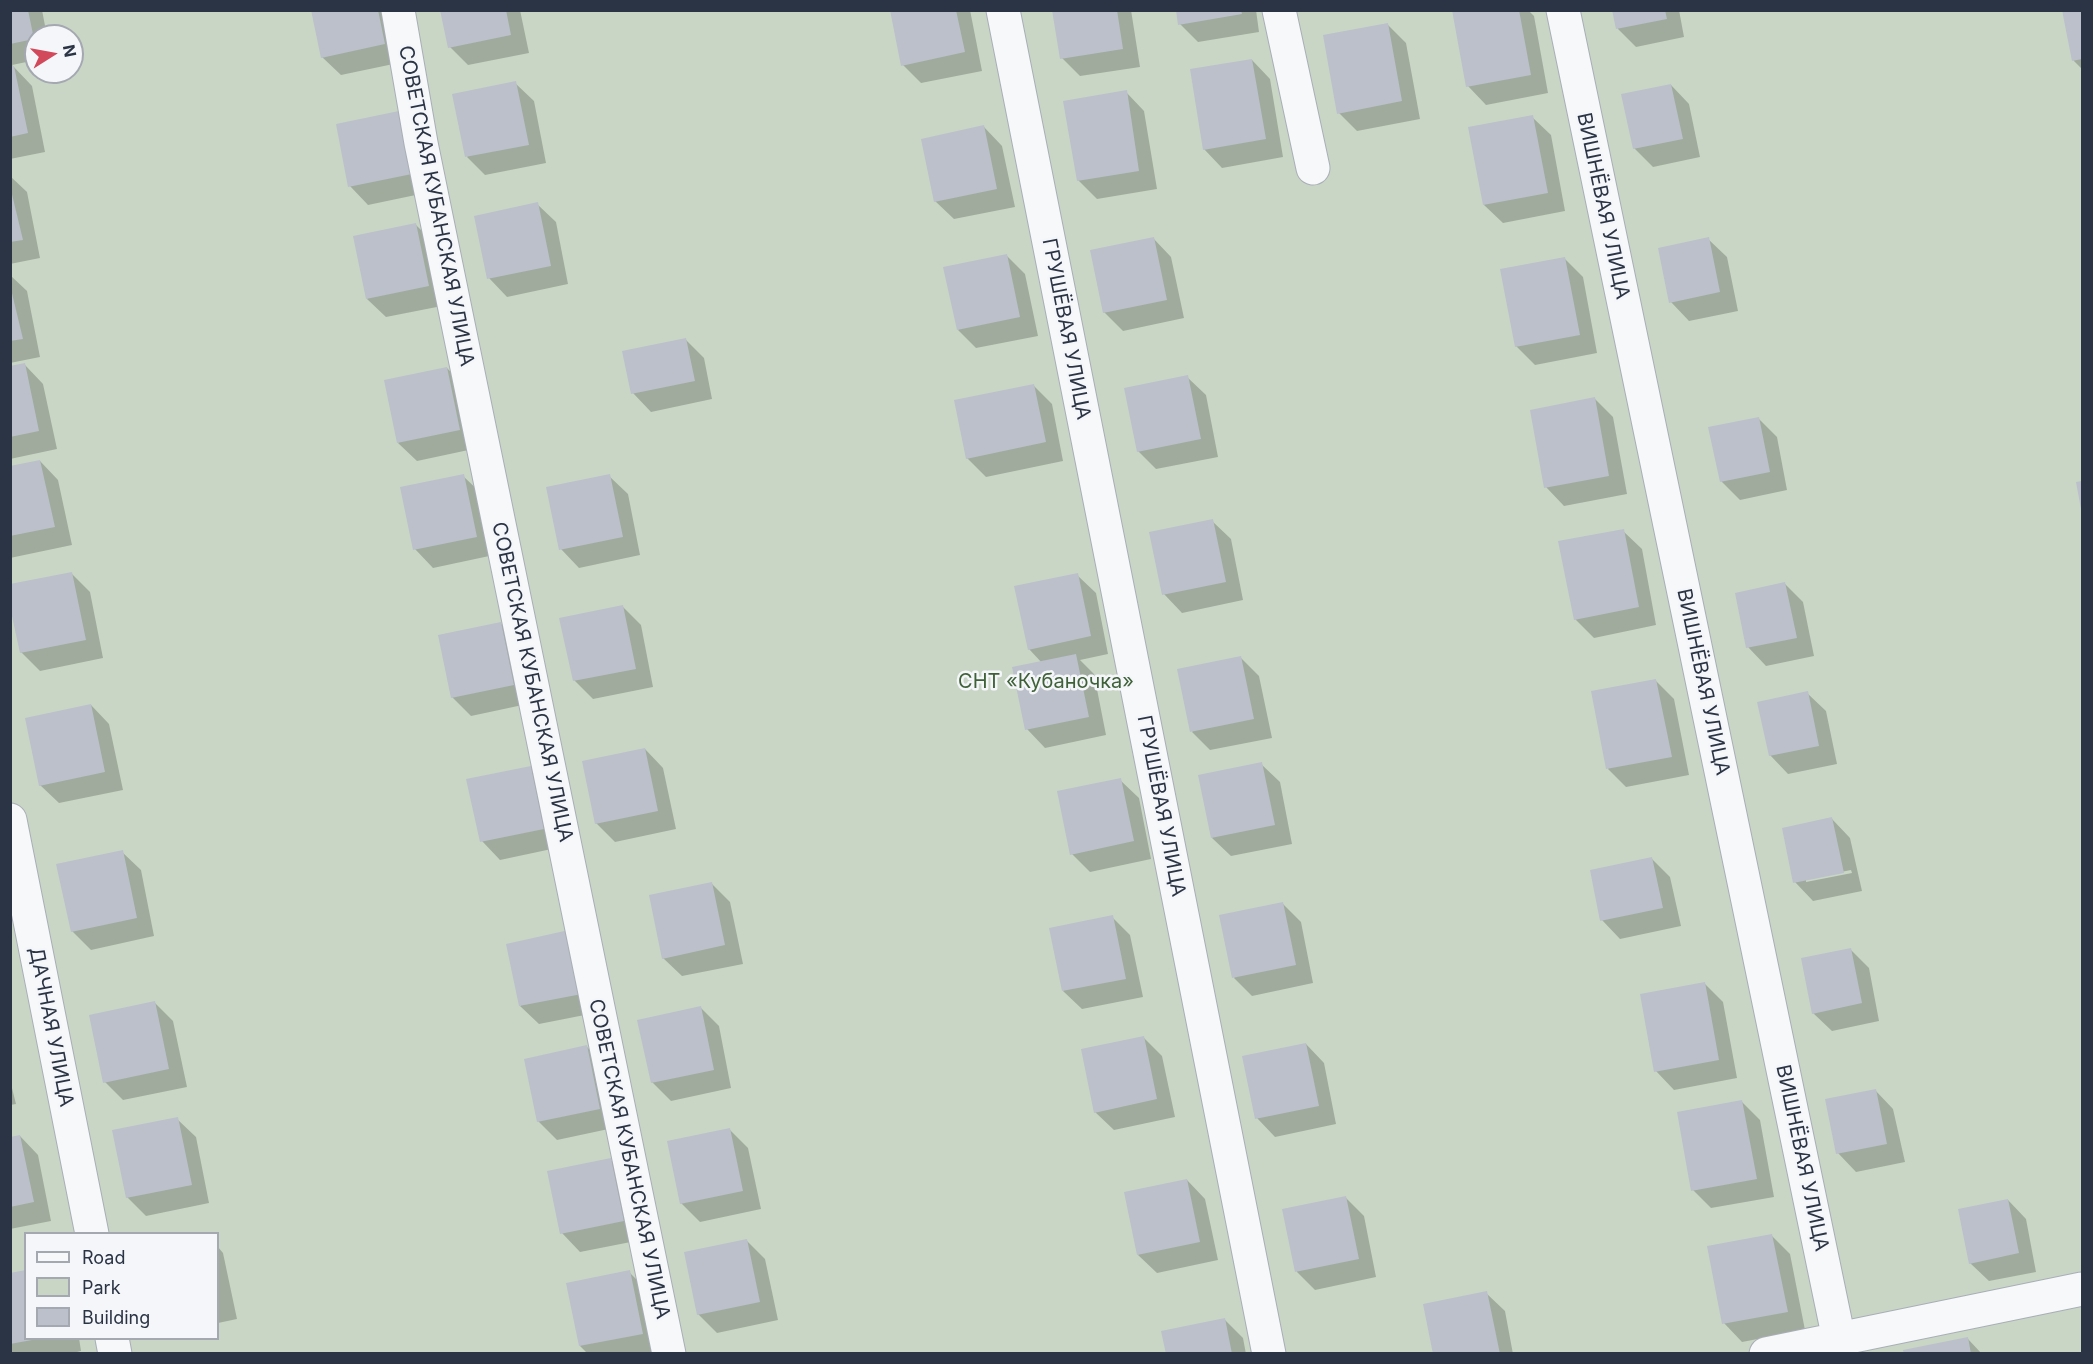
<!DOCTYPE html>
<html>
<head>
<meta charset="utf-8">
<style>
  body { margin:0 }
  #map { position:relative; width:2093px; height:1364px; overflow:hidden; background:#e4e7ec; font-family:Inter,sans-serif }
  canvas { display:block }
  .frame { position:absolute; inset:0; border:12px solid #2b3445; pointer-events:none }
  .legend { position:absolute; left:24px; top:1232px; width:195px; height:108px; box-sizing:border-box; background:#f4f6f9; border:2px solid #a4a8b1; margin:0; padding:8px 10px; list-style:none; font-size:18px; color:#2b3445 }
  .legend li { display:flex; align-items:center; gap:12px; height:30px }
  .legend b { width:30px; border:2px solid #a4a8b1 }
  .north { position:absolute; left:24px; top:24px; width:60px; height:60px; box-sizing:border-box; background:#f4f6f9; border:2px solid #a4a8b1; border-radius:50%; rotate:79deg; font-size:16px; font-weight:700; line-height:24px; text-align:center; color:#2b3445 }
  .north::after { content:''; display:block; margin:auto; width:21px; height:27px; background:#d1495b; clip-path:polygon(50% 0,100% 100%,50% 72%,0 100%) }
</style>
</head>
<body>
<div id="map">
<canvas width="2093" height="1364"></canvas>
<div class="frame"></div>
<ul class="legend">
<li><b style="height:8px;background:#f7f8fa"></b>Road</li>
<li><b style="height:16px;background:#c9d6c5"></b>Park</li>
<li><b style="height:16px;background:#bbc0ca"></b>Building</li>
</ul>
<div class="north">N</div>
</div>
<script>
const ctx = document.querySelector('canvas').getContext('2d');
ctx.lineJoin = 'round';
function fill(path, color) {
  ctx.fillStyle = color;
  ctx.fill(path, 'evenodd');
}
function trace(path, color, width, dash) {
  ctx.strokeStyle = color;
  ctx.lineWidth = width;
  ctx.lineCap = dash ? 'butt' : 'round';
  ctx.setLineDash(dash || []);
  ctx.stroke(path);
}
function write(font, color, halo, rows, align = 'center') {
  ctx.font = font + ' Inter,sans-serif';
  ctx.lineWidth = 5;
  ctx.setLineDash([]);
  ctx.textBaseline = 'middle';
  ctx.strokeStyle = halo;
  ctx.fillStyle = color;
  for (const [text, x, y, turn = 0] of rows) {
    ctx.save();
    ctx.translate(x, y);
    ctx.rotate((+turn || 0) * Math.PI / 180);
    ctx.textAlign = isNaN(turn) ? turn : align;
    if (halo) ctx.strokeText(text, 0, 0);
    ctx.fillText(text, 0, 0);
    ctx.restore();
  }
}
fill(new Path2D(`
  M11 11H2082V1353H11ZM36 36H72V72H36ZM26 1234H218V1338H26Z`), '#c9d6c5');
fill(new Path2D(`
  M10 10H42L47 36H36V60L12 65 32 86 45 152 10 159Z
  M313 10H392L403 62 341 75 322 57Z
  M442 10H520L529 53 468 65 450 47Z
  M892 10H970L982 71 921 83 903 65Z
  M1054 10H1131L1140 67 1080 76 1062 58Z
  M1178 10H1256L1259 32 1198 42 1180 24Z
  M1453 10H1528L1534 16 1548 93 1486 105 1468 86Z
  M1614 10H1679L1684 37 1636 47 1618 29Z
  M2063 10H2082V69L2073 60Z
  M1387 24 1406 43 1420 119 1357 131 1339 113Z
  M1252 60 1270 79 1283 157 1222 168 1204 149Z
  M515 83 534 101 546 163 485 175 467 157Z
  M1671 85 1689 104 1700 157 1653 167 1634 148Z
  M1126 92 1144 111 1157 189 1097 199 1078 180Z
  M398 112 430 192 368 205 350 186Z
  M1532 117 1551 135 1565 211 1503 223 1484 205Z
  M984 127 1002 146 1015 207 954 219 935 201Z
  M10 176 27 192 40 258 10 264Z
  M537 204 556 222 568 284 507 297 489 278Z
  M416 225 434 243 447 305 386 317 367 299Z
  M1153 238 1171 257 1184 318 1123 331 1104 312Z
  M1708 239 1727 257 1738 311 1689 321 1671 302Z
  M1007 256 1025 274 1038 336 976 348 958 330Z
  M1564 258 1583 277 1597 353 1535 365 1516 346Z
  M10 275 27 291 40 357 10 363Z
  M685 339 704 358 712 399 651 412 633 393Z
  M25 365 43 384 57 449 10 459V368Z
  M447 368 465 387 478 448 417 461 398 443Z
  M1187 377 1206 395 1218 457 1156 469 1138 451Z
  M1033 385 1052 404 1063 461 986 477 967 458Z
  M1595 399 1613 417 1627 494 1564 506 1546 487Z
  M1759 419 1777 437 1787 490 1740 500 1721 481Z
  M40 461 58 480 72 545 10 558V467Z
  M463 476 482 494 494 555 433 568 415 549Z
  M609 476 628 494 640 555 579 568 561 549Z
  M1212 521 1231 539 1243 600 1182 613 1164 594Z
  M1623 531 1642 549 1656 625 1594 638 1575 619Z
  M71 573 90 592 103 658 40 671 21 652Z
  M1077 575 1096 593 1108 654 1080 660 1094 674 1106 735 1045 748 1027 729 1042 663 1029 649Z
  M1785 584 1803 602 1814 656 1766 666 1748 647Z
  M623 607 641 625 653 687 593 699 574 680Z
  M501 624 519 642 532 703 471 716 452 697Z
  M1240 657 1259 676 1272 738 1210 750 1192 732Z
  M1656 681 1674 699 1689 775 1626 787 1608 769Z
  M1807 693 1826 711 1837 764 1788 774 1770 755Z
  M91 705 109 724 123 790 59 803 40 785Z
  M645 749 663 768 676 829 615 842 596 823Z
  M1261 764 1280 782 1292 844 1231 856 1212 838Z
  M530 767 549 786 561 847 500 860 482 841Z
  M1120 780 1139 798 1151 859 1090 872 1072 854Z
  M1832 819 1850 838 1862 891 1813 901 1795 882ZM1851 870 1852 873 1806 882V879Z
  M122 852 141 870 154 936 91 950 72 931Z
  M1652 859 1670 877 1681 926 1620 939 1602 920Z
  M712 884 730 902 743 964 682 976 663 958Z
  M1282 903 1301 922 1313 983 1252 996 1234 978Z
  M1112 917 1130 935 1143 997 1082 1009 1063 991Z
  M587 950 600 1012 539 1024 520 1006Z
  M1851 950 1869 968 1879 1021 1832 1031 1813 1013Z
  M1704 983 1723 1002 1737 1078 1674 1090 1656 1071Z
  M155 1003 173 1021 187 1087 123 1100 105 1082Z
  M701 1008 719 1026 731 1088 671 1101 652 1082Z
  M1144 1038 1162 1056 1175 1117 1114 1130 1095 1112Z
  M1306 1044 1324 1063 1336 1124 1275 1137 1257 1118Z
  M587 1047 605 1065 618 1127 557 1140 538 1121Z
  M10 1080 16 1104 10 1105Z
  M1875 1090 1893 1109 1905 1162 1856 1172 1838 1153Z
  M1741 1101 1760 1120 1774 1197 1711 1208 1693 1190Z
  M177 1119 196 1137 209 1203 146 1216 127 1197Z
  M730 1130 748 1148 761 1209 700 1222 681 1203Z
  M20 1136 38 1155 51 1221 10 1229V1138Z
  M610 1160 629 1178 641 1240 580 1252 562 1233Z
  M1187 1180 1205 1199 1218 1260 1157 1273 1138 1255Z
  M1345 1197 1364 1216 1376 1277 1315 1290 1297 1272 1284 1210Z
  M2008 1200 2026 1219 2036 1272 1989 1281 1970 1263Z
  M1772 1236 1790 1254 1805 1330 1742 1342 1724 1323Z
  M747 1241 765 1259 778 1320 717 1333 698 1314Z
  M218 1247 223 1253 237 1319 218 1323Z
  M629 1272 647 1290 660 1352 651 1354H588L580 1346Z
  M10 1275 26 1338H79L81 1351 69 1354H10Z
  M1486 1293 1505 1311 1513 1354H1435Z
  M1224 1319 1243 1338 1246 1354H1168Z
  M1968 1339 1982 1354H1906Z`), '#0003');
fill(new Path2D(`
  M10 10H28L34 39 10 44Z
  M311 10H378L385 44 321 58Z
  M440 10H506L511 35 448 48Z
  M890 10H956L965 52 901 66Z
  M1052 10H1117L1123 49 1060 59Z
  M1176 10H1241L1242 14 1178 25Z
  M1452 10H1519L1531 75 1466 87Z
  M1612 10H1665L1667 19 1616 29Z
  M2062 10H2082V59L2072 61Z
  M1388 23 1402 101 1337 114 1323 35Z
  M1252 59 1266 139 1203 150 1190 69Z
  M10 66H14L28 133 10 137Z
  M516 81 529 145 465 157 452 94Z
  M1671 84 1683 139 1633 149 1621 94Z
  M1127 90 1139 171 1077 181 1063 101Z
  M399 111 412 174 348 187 336 124Z
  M1533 115 1548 193 1483 205 1468 127Z
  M984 125 997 189 934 202 921 139Z
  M10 186 23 240 10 242Z
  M538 202 551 266 487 279 474 216Z
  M416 223 429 286 366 299 353 236Z
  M1154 237 1167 300 1103 313 1090 250Z
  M1709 237 1720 292 1669 303 1658 248Z
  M1007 254 1020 317 957 330 943 267Z
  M1565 257 1580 335 1515 347 1500 269Z
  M10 285 23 339 10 341Z
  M686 338 695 381 631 394 622 351Z
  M25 363 39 431 10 437V366Z
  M447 367 460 430 397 443 384 380Z
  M1188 375 1201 439 1137 452 1124 388Z
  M1034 384 1046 442 966 459 954 400Z
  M1595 397 1609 476 1544 488 1530 410Z
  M1759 417 1770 472 1720 482 1708 427Z
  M40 460 55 527 10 536V466Z
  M464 474 477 537 413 550 400 487Z
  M610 474 623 537 559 550 546 487Z
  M2082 481V509H2081L2076 482Z
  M1213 519 1226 582 1162 595 1149 532Z
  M1624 529 1639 607 1574 620 1558 541Z
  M72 572 86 640 20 653 10 607V584Z
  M1078 573 1091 636 1028 650 1014 586Z
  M1785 582 1797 638 1746 648 1735 593Z
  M623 605 636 669 573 681 559 618Z
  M501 622 514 685 451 698 438 635Z
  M1076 654 1089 717 1025 730 1012 667Z
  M1241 656 1254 719 1190 732 1177 669Z
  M1656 679 1672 757 1606 769 1591 691Z
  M1808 691 1819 746 1769 756 1757 702Z
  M91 704 105 772 39 786 25 718Z
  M645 748 658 811 595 824 582 761Z
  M1262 762 1275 825 1211 838 1198 775Z
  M531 766 544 829 480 842 466 779Z
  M1121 778 1134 841 1070 855 1057 791Z
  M1832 817 1844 873 1793 883 1782 828Z
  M123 850 137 918 71 932 56 864Z
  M1652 857 1663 908 1600 921 1590 870Z
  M712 882 725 945 662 959 649 895Z
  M1283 902 1296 965 1232 978 1219 915Z
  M1113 915 1126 979 1062 991 1049 928Z
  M569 930 582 994 519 1006 506 944Z
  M1851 948 1862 1003 1812 1014 1801 958Z
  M1705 982 1719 1060 1654 1072 1640 994Z
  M155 1001 169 1069 103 1083 89 1015Z
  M701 1006 714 1070 651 1083 637 1020Z
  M1144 1036 1157 1099 1094 1113 1081 1049Z
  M1306 1043 1319 1106 1255 1119 1242 1056Z
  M587 1045 600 1109 537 1122 524 1059Z
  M1876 1089 1887 1144 1836 1154 1825 1099Z
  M1742 1100 1757 1179 1691 1191 1677 1112Z
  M178 1117 192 1185 126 1198 112 1130Z
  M730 1128 743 1191 680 1204 667 1141Z
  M20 1135 34 1202 10 1207V1137Z
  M611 1158 624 1221 560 1234 547 1171Z
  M1187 1179 1200 1242 1137 1255 1124 1192Z
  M1346 1196 1359 1259 1295 1272 1282 1209Z
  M2008 1199 2019 1253 1969 1264 1958 1209Z
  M1772 1234 1788 1312 1722 1324 1707 1246Z
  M747 1239 760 1302 697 1315 684 1252Z
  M26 1270V1338L32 1340 10 1344V1273Z
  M630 1270 643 1334 579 1346 566 1283Z
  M1487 1291 1500 1354H1433L1423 1304Z
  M1225 1318 1232 1354H1166L1161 1331Z
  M1968 1337 1971 1354H1904L1903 1350Z`), '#bbc0ca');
const minor = new Path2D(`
  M398 10 421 143 669 1354
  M1003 10 1269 1354
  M1279 10 1313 168
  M1563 10 1842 1354
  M10 820 92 1234
  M112 1338 115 1354
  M1766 1354 2082 1289`);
trace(minor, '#a9aeb7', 35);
trace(minor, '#f7f8fa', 33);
write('20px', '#2b3445', '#f4f6f9', [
  ["СОВЕТСКАЯ КУБАНСКАЯ УЛИЦА",436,206,79],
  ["ВИШНЁВАЯ УЛИЦА",1603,206,78],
  ["ГРУШЁВАЯ УЛИЦА",1066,329,79],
  ["СОВЕТСКАЯ КУБАНСКАЯ УЛИЦА",532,682,78],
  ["ВИШНЁВАЯ УЛИЦА",1703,682,78],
  ["ГРУШЁВАЯ УЛИЦА",1161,806,79],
  ["ДАЧНАЯ УЛИЦА",51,1027,79],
  ["ВИШНЁВАЯ УЛИЦА",1802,1158,78],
  ["СОВЕТСКАЯ КУБАНСКАЯ УЛИЦА",629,1159,78]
]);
write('20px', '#3f6138', '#f4f6f9', [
  ["СНТ «Кубаночка»",1046,682]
]);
</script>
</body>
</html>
